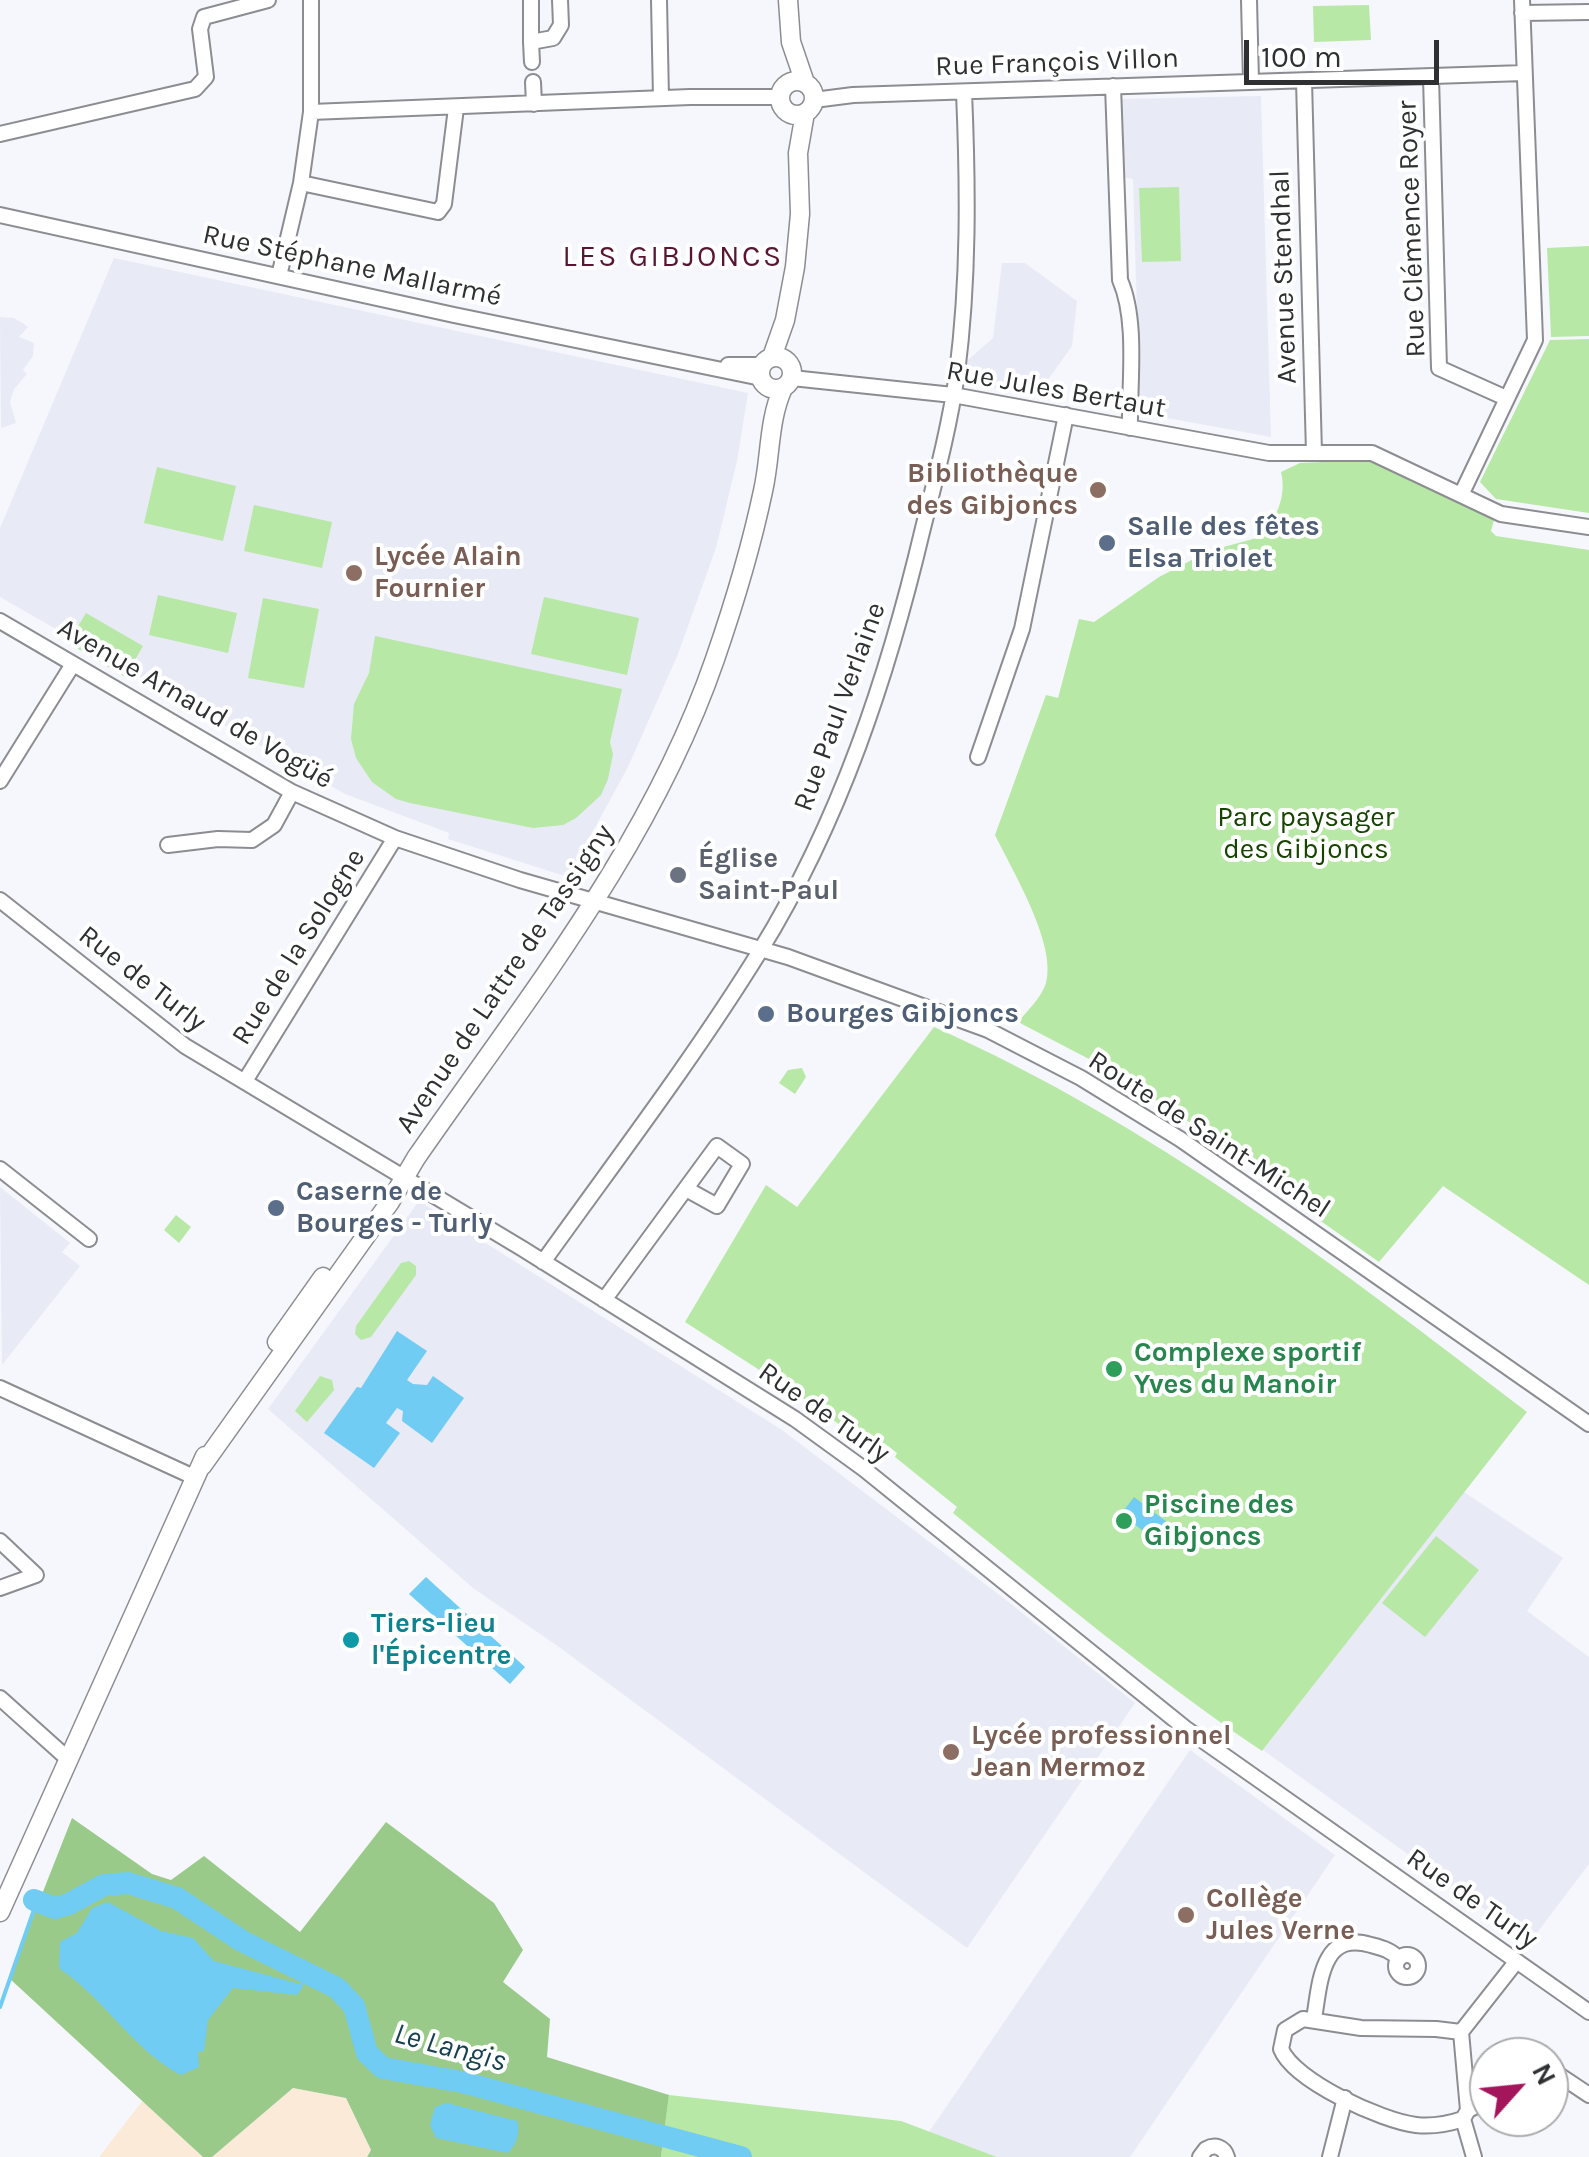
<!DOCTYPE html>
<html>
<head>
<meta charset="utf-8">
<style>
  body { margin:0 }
  #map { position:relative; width:1589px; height:2157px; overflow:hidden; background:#f6f7fc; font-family:Karla,sans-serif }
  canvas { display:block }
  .north { position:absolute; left:1469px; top:2037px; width:100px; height:100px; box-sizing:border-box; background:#fff; border:2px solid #acacad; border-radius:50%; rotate:63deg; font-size:28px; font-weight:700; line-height:40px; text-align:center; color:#2f3031 }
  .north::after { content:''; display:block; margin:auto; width:35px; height:45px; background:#a3165c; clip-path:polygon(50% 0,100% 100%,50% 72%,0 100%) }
  .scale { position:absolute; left:1244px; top:40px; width:195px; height:45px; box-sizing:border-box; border:5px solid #2f3031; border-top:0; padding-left:12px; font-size:30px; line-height:35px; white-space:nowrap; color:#2f3031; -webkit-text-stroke:8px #fff; paint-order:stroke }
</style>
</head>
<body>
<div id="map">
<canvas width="1589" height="2157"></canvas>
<div class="north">N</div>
<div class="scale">100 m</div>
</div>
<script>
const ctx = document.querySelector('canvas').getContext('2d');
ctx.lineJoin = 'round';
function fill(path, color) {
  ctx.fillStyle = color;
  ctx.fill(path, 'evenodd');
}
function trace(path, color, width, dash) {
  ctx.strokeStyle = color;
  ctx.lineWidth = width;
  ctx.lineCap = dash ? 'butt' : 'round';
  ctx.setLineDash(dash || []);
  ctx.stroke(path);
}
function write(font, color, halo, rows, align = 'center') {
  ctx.font = font + ' Karla,sans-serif';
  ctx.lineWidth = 8;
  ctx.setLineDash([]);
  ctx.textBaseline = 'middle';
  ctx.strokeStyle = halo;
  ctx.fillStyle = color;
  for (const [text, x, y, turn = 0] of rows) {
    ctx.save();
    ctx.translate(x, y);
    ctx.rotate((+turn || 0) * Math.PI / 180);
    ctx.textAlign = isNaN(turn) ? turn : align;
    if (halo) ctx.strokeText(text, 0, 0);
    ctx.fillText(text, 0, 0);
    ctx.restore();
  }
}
fill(new Path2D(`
  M293 2088 346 2098 371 2150 367 2157H212Z
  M143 2100 203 2157H99Z`), '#fcead9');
fill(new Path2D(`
  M1261 96 1271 437 1140 413 1133 179 1123 177 1121 99Z
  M114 258 748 393 737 461 716 548 678 654 628 767 568 877 448 839 449 833 345 794 0 597V528Z
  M1002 263H1025L1077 301 1072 346 1037 395 969 384 964 378 967 361 993 338Z
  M0 317 14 318 24 324 28 327 19 337 34 343 33 356 23 370 27 374 14 389 10 402 16 423 1 428Z
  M0 1187 70 1243 62 1252 80 1266 2 1365Z
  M419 1201 782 1430 1006 1600 1135 1703 967 1948 559 1647 473 1588 268 1409Z
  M1464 1492 1563 1558 1527 1611 1589 1657V1864L1530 1942 1263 1750Z
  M1190 1750 1335 1855 1130 2157H997L929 2132Z`), '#e8eaf6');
fill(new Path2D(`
  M1369 5 1371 40 1314 42 1313 6Z
  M1179 187 1181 261 1142 262 1139 188Z
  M1589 246V336L1551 337 1547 248Z
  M1589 339V513L1496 499 1480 482 1550 340Z
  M1367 460 1390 468 1494 520 1491 531 1496 536 1589 550V1285L1443 1186 1379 1262 1305 1210 1308 1201 1112 1071 1018 1022C1028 1010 1041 998 1046 983 1057 944 1012 870 995 835L1046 695 1058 698 1079 619 1094 622 1159 577 1209 551 1260 537C1276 519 1287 497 1281 472L1300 463Z
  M157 467 236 486 223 541 144 523Z
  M254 505 332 522 322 568 244 551Z
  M158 595 237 613 228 653 149 635Z
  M544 597 639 618 627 675 531 654Z
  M263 598 319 609 304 688 248 678Z
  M86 613 143 646 125 677 68 643Z
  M375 636 622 689 610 742 613 754 608 779 601 795 576 818 563 825 533 828 410 803 396 799 372 782 356 758 351 739 354 704 369 673Z
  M934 1027C1149 1122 1341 1269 1527 1412L1262 1751C1154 1678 1054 1595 953 1513L957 1507 895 1457 897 1453 884 1443 876 1452 809 1402 685 1322 766 1185 797 1207Z
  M802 1068 806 1077 795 1094 779 1083 788 1070Z
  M176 1215 191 1227 179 1243 164 1230Z
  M409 1261 416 1266V1275L371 1337 361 1340 355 1334 356 1326 401 1263Z
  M320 1376 332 1380 334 1390 307 1422 295 1411Z
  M1436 1536 1479 1570 1425 1637 1382 1603Z
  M669 2095 901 2121 997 2157H661Z`), '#b7e8a6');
fill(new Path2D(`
  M72 1818 152 1874 171 1880 204 1856 300 1932 386 1822 494 1903 523 1950 503 1982 550 2019 547 2057 669 2095 661 2157H367L371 2150 346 2098 293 2088 212 2157H203L9 1978Z`), '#9aca89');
fill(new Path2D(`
  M397 1331 427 1351 407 1380 413 1384 427 1385 433 1376 464 1398 432 1443 402 1421 403 1411 397 1408 386 1423 400 1433 374 1468 324 1433 357 1387 361 1388Z
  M1134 1497 1172 1526 1159 1543 1121 1514Z
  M426 1577 525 1667 510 1684 409 1594Z
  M108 1902 161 1931 193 1938 214 1961 304 1985 297 1995 233 1988 208 2020 204 2051 198 2052 199 2067 181 2075C134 2051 104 1998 59 1968L60 1942 77 1933 92 1908Z
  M447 2103 517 2121C521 2132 516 2145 508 2153L436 2138 430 2125 435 2107Z`), '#70ccf2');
trace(new Path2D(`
  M0 2007 37 1901`), '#70ccf2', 4);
trace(new Path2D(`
  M34 1900 55 1908 69 1904 104 1885 128 1883 177 1898 242 1941 337 1988 354 2006 367 2053 383 2068 462 2082 741 2157`), '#70ccf2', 22);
const minor = new Path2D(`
  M531 0V42L553 38 561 25 560 0
  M659 0 661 98
  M1249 0 1251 81
  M1522 13 1589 12
  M531 42 532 62
  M1431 77 1439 368 1506 398
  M533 82 534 104
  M1113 86 1120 280C1138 321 1129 384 1130 428
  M814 100 853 95 1524 73
  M311 112 690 97H780
  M0 134 195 89 206 77 200 29 204 17 268 0
  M301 183 438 212 444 204 456 108
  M0 215 454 315 761 378
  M279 276 301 183 311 112V0
  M728 365H762
  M792 378 953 395 1269 453H1314L1304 81
  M1314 453H1372L1501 514 1589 527
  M1461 495 1535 340 1522 0
  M0 621 292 792 395 838 520 880 788 957 988 1030 1081 1078 1180 1139 1589 1424
  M978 757 1022 629 1066 415
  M0 781 73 664
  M168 845 218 839 252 840 274 825 292 792
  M0 900 185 1046 523 1249 795 1419 864 1469 1185 1728 1589 2012
  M245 1081 395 838
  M0 1169 89 1239
  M543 1262C616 1160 694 1058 760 951 840 821 888 676 923 528 936 477 950 425 957 373 969 280 968 186 964 92
  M604 1300 717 1146 742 1164 717 1206 688 1190
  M0 1388 196 1478
  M0 1541 36 1575 0 1588
  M0 1698 68 1759
  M1396 1966a11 11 0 1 1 22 0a11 11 0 1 1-22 0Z
  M1314 2019C1320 1983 1321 1930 1371 1945 1382 1948 1391 1950 1399 1959
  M1461 2032 1436 2029 1361 2028 1303 2019 1285 2030 1281 2049C1294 2081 1382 2121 1416 2125 1433 2127 1448 2124 1463 2119L1468 2110 1461 2032 1516 1962
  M1549 2075H1559L1589 2095
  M1468 2110 1489 2100
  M1463 2119 1474 2157
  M1200 2157 1206 2149C1215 2144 1224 2147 1227 2157
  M1330 2157 1345 2098`);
const major = new Path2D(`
  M788 0 791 42 805 83
  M780 98a17 17 0 1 1 34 0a17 17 0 1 1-34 0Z
  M760 373a16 16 0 1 1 32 0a16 16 0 1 1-32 0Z
  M772 357 785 320 795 267 800 214 798 153 805 113
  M277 1342 323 1277
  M202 1466 390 1202 416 1158C527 998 651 845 715 659 734 604 751 548 763 491 771 456 768 421 783 388
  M0 1912 205 1456`);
trace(minor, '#8c8d91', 18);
trace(major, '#8c8d91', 21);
trace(minor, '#fff', 14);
trace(major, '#fff', 18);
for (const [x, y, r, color] of [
  [1098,490,10,"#8d6e63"],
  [1107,543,10,"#5c6f8a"],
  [354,573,10,"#8d6e63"],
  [678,875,10,"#6b7280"],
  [766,1014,10,"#5c6f8a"],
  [276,1208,10,"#5c6f8a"],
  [1114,1369,10,"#2e9e5b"],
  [1124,1521,10,"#2e9e5b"],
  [351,1640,10,"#0f9aa8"],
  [951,1752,10,"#8d6e63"],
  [1186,1915,10,"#8d6e63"]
]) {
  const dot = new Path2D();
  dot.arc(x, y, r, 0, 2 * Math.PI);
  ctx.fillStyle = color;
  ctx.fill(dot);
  trace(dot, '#fff', 4);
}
write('28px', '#2f3031', '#fff', [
  ["Rue François Villon",1057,63,-2],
  ["Rue Clémence Royer",1412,229,-92],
  ["Rue Stéphane Mallarmé",352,266,12],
  ["Avenue Stendhal",1284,277,-92],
  ["Rue Jules Bertaut",1056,390,10],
  ["Avenue Arnaud de Vogüé",195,704,30],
  ["Rue Paul Verlaine",840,707,-70],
  ["Rue de la Sologne",299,947,-58],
  ["Rue de Turly",142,979,38],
  ["Avenue de Lattre de Tassigny",505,979,-56],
  ["Route de Saint-Michel",1209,1135,33],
  ["Rue de Turly",824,1413,35],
  ["Rue de Turly",1472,1899,35]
]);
write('bold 28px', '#785e54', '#fff', [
  ["Bibliothèque",1078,474,"right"],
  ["des Gibjoncs",1078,506,"right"],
  ["Lycée Alain",374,557],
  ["Fournier",374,589],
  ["Lycée professionnel",971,1736],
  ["Jean Mermoz",971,1768],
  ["Collège",1206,1899],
  ["Jules Verne",1206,1931]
], 'left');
write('bold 28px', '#4e5e75', '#fff', [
  ["Salle des fêtes",1127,527],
  ["Elsa Triolet",1127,559],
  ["Bourges Gibjoncs",786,1014],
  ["Caserne de",296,1192],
  ["Bourges - Turly",296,1224]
], 'left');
write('28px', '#174400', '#fff', [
  ["Parc paysager",1306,818],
  ["des Gibjoncs",1306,850]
]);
write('bold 28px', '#5b616d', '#fff', [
  ["Église",698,859],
  ["Saint-Paul",698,891]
], 'left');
write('bold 28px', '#27864d', '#fff', [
  ["Complexe sportif",1134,1353],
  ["Yves du Manoir",1134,1385],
  ["Piscine des",1144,1505],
  ["Gibjoncs",1144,1537]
], 'left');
write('bold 28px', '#0d838f', '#fff', [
  ["Tiers-lieu",371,1624],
  ["l'Épicentre",371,1656]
], 'left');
ctx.letterSpacing = '2.5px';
write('30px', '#581633', '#fff', [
  ["LES GIBJONCS",673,257]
]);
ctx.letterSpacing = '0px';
write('italic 30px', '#174050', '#fff', [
  ["Le Langis",450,2048,15]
]);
</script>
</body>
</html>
